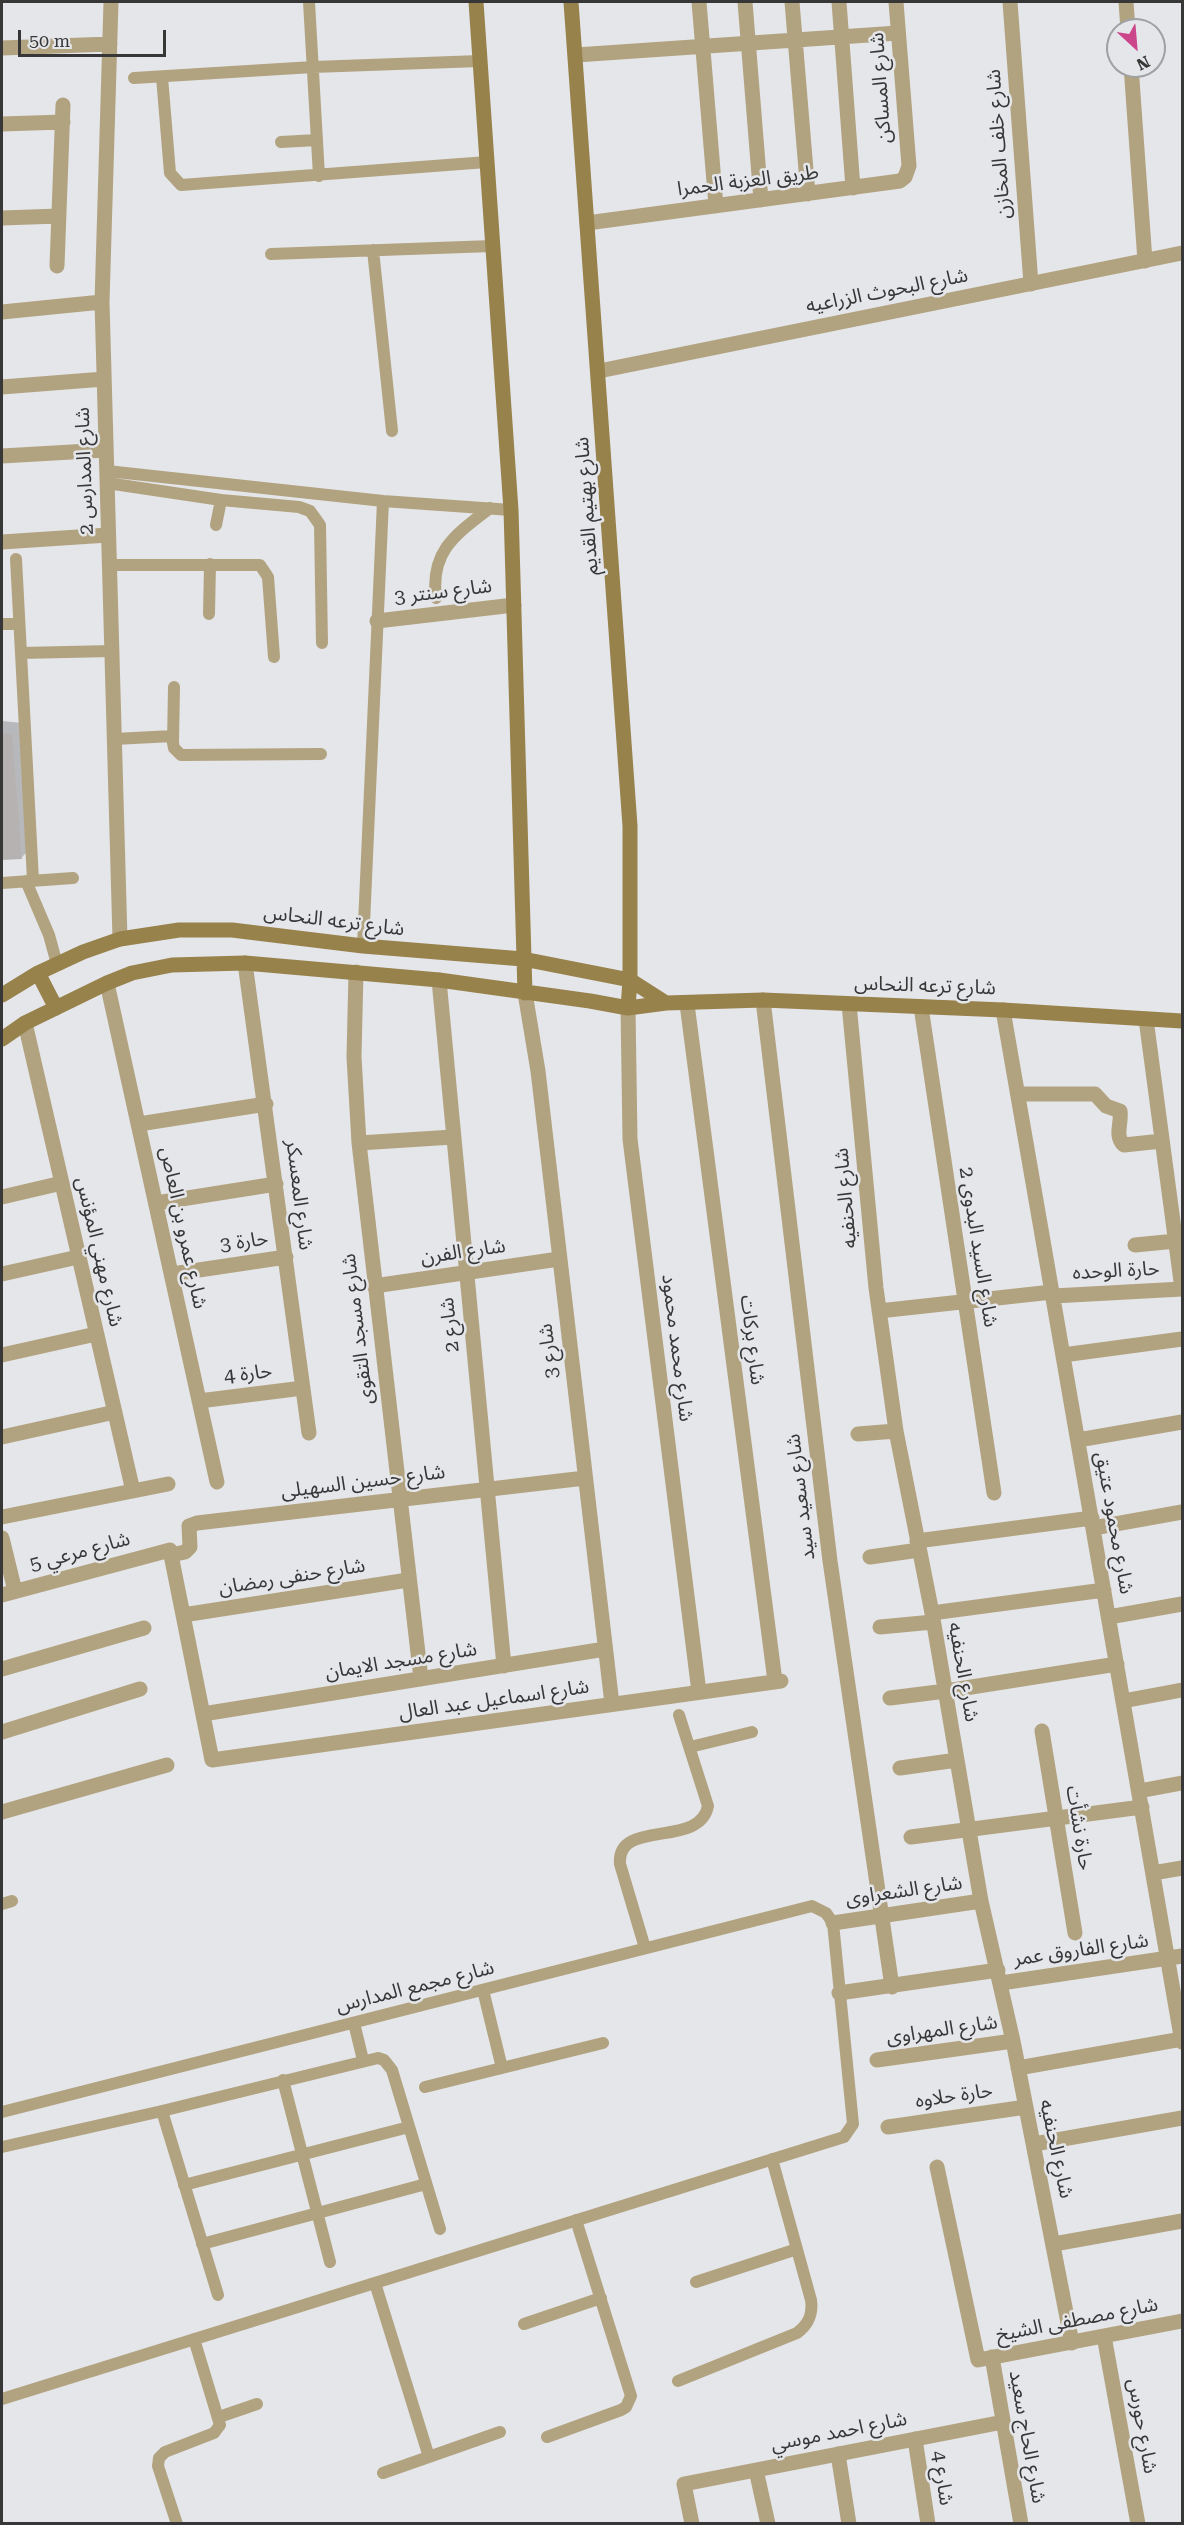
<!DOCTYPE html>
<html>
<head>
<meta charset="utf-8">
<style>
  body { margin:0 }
  #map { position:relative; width:1184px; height:2525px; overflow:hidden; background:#e5e6ea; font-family:"Roboto Serif",serif }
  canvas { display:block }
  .frame { position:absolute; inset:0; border:3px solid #373738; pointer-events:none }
  .north { position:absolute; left:1106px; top:18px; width:60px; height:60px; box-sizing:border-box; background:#e5e6ea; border:2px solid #9fa0a3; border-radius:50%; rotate:154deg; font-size:16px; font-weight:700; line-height:24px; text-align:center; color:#373738 }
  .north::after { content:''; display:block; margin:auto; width:21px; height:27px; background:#cb468a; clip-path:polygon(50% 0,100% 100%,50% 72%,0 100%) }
  .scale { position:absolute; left:18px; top:30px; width:148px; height:27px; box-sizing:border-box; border:3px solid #373738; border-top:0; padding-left:8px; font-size:18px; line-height:21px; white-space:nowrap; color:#373738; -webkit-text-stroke:4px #e5e6ea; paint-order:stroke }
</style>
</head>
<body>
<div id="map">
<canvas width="1184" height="2525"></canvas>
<div class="frame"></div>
<div class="north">N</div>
<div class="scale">50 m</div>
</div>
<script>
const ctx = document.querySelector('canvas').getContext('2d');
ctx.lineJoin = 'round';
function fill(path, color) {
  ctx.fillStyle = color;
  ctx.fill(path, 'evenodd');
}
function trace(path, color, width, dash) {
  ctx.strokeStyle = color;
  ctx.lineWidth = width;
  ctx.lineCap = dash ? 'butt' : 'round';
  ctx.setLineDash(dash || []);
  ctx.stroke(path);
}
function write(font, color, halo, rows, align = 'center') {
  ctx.font = font + ' "Roboto Serif","Noto Sans Arabic",serif';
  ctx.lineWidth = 5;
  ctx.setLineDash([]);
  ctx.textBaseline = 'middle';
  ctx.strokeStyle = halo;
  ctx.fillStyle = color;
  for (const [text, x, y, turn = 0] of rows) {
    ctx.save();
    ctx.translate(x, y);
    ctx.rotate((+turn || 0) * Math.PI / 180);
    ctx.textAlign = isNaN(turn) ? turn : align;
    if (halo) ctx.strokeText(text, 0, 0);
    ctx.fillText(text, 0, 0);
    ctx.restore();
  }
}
fill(new Path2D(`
  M2 719V721L23 723 33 846 21 858H2Z`), '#0003');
fill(new Path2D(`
  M2 733 12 734 22 859 2 860Z`), '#b6b2b1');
trace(new Path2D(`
  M309 2 319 176
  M162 77 170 173 181 185 487 162
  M134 78 313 67 480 61
  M281 142 317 140
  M373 250 392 431
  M271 254 492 246
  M107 471 383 501 511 510
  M107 483 221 500 299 507 310 511 320 525 322 643
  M216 525 221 500
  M16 559 33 880
  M109 565H260L268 577 274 657
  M436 598C430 551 456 534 490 508
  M209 614 210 564
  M2 624H19
  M21 653 112 651
  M174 687 173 743 174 748 181 755 321 754
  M114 739 173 736
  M26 881 49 935 57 964
  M2 883 73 878
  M363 946 383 501
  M690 1747 752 1732
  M2 1904 12 1901
  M645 1948 620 1864C616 1818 700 1849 708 1806L679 1715
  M483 1990 502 2068
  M354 2023 363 2060
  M283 2080 330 2262
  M425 2087 603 2043
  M162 2111 218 2295
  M2 2112 812 1906 826 1913 833 1923 853 2124 844 2137 2 2399
  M2 2147 162 2111 378 2058 384 2060 392 2070 440 2229
  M184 2185 409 2127
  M202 2244 426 2184
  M696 2282 797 2249
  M375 2283 429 2457
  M524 2324 601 2298
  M678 2381 797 2333C809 2324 813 2314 811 2300L772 2159
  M219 2417 257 2404
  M547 2437 621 2410 626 2407 631 2396 576 2220
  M383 2473 500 2432
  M177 2524 158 2466 159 2458 165 2452 214 2433 220 2425 194 2339`), '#b2a380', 12);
trace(new Path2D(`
  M111 2 102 302 120 939
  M699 2 716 206
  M745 2 761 200
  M792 2 808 194
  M839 2 853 188
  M1010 2 1031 284
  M1126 2 1128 30
  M2 48 110 44
  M576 55 898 33
  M1131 66 1145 261
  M2 124 63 122
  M2 218 59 216
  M587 223 900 181 905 177 909 166 896 2
  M57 266 63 105
  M2 312 102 302
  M599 371 1182 253
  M2 387 104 379
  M2 456 106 450
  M2 542 108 535
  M377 621 514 605
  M245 963 309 1433
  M356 972 354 1057 359 1143 421 1679
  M439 980 504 1666
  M107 983 217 1482
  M525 993 538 1071 612 1704
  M763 1000 830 1561 892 1987
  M687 1004 775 1681
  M849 1004 876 1288 896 1431 932 1613 981 1901 1013 2041 1072 2343
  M921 1007 994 1493
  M628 1008 630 1139 699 1692
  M1003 1010 1182 2042
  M25 1023 133 1491
  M1018 1094H1095L1106 1106 1120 1111C1122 1123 1114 1136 1124 1145L1162 1141
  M139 1124 266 1104
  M359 1143 453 1137
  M2 1197 62 1183
  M156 1203 276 1184
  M1135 1245 1176 1241
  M2 1274 78 1257
  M172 1274 286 1257
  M374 1286 559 1259
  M1053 1296 1182 1289 1146 1019
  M879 1311 1052 1292
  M2 1355 96 1334
  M1063 1355 1182 1339
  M199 1401 303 1388
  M858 1434 896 1431
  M2 1437 115 1412
  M1078 1440 1182 1422
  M2 1517 168 1484
  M1093 1528 1182 1512
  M2 1538 15 1591
  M917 1541 1092 1518
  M171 1555 185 1552 190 1547 189 1526 197 1523 585 1478
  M870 1557 919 1550
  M2 1595 170 1550 212 1760 781 1681
  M932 1613 1104 1590
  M183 1615 408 1580
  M1109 1617 1182 1604
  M880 1627 933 1622
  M2 1669 144 1628
  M890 1698 946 1691 1117 1664
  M1123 1701 1182 1690
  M203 1714 605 1649
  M1042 1731 1075 1933
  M2 1732 140 1689
  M900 1768 957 1760
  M1139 1791 1182 1783
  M2 1812 167 1765
  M911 1837 1142 1807
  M1153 1873 1182 1868
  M833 1923 981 1901
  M1001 1983 1182 1956
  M839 1993 998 1970
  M877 2060 1013 2041
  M1018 2068 1182 2039
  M888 2127 1026 2107
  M1034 2144 1182 2118
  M937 2167 978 2360 1182 2321
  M1054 2244 1182 2221
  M1104 2336 1138 2524
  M992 2357 1021 2524
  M915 2439 928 2524
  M838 2454 849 2524
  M756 2470 768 2524
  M692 2524 684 2484 1003 2422`), '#b2a380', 15);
trace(new Path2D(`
  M476 2 511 510 525 993
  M571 2 630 826V980L628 1008
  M38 973 56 1008
  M2 995 38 973 83 952 120 939 179 930H232L363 946 523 959 630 980 666 1003
  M2 1039 25 1023 107 983 132 973 172 965 245 963 439 980 590 1001 628 1008 666 1003 763 1000 1003 1010 1182 1021`), '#98824c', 15);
write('20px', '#373738', '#e5e6ea', [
  ["شارع المساكن",881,88,-94],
  ["شارع خلف المخازن",999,144,-94],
  ["طريق العزبة الحمرا",748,181,-7],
  ["شارع البحوث الزراعيه",887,291,-11],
  ["شارع المدارس 2",85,471,-92],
  ["شارع بهتيم القديم",587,506,-94],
  ["شارع سنتر 3",443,592,-7],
  ["شارع ترعه النحاس",334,921,7],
  ["شارع ترعه النحاس",925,986,2],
  ["شارع المعسكر",299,1195,83],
  ["شارع الحنفيه",846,1198,-95],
  ["شارع عمرو بن العاص",183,1228,78],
  ["حارة 3",244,1242,-8],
  ["شارع السيد البدوى 2",978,1247,81],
  ["شارع مهني المؤنس",99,1252,77],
  ["شارع الفرن",463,1252,-8],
  ["حارة الوحده",1116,1271,-3],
  ["شارع 2",450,1325,-96],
  ["شارع مسجد التقوى",358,1329,-97],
  ["شارع بركات",752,1340,83],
  ["شارع محمد محمود",677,1348,83],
  ["شارع 3",549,1351,-97],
  ["حارة 4",248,1374,-7],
  ["شارع حسين السهيلى",363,1482,-7],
  ["شارع سعيد سيد",801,1497,-97],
  ["شارع محمود عتيق",1114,1523,80],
  ["شارع مرعي 5",80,1552,-15],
  ["شارع حنفى رمضان",292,1577,-9],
  ["شارع مسجد الايمان",401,1661,-9],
  ["شارع الحنفيه",963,1672,80],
  ["شارع اسماعيل عبد العال",494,1700,-8],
  ["حارة نشأت",1079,1828,81],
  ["شارع الشعراوى",904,1891,-8],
  ["شارع الفاروق عمر",1081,1950,-8],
  ["شارع مجمع المدارس",415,1987,-14],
  ["شارع المهراوى",942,2030,-8],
  ["حارة حلاوه",954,2096,-8],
  ["شارع الحنفيه",1056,2149,78],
  ["شارع مصطفى الشيخ",1077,2320,-11],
  ["شارع حورس",1142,2426,80],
  ["شارع احمد موسي",839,2432,-11],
  ["شارع الحاج سعيد",1027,2437,80],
  ["شارع 4",942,2478,81]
]);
</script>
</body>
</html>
